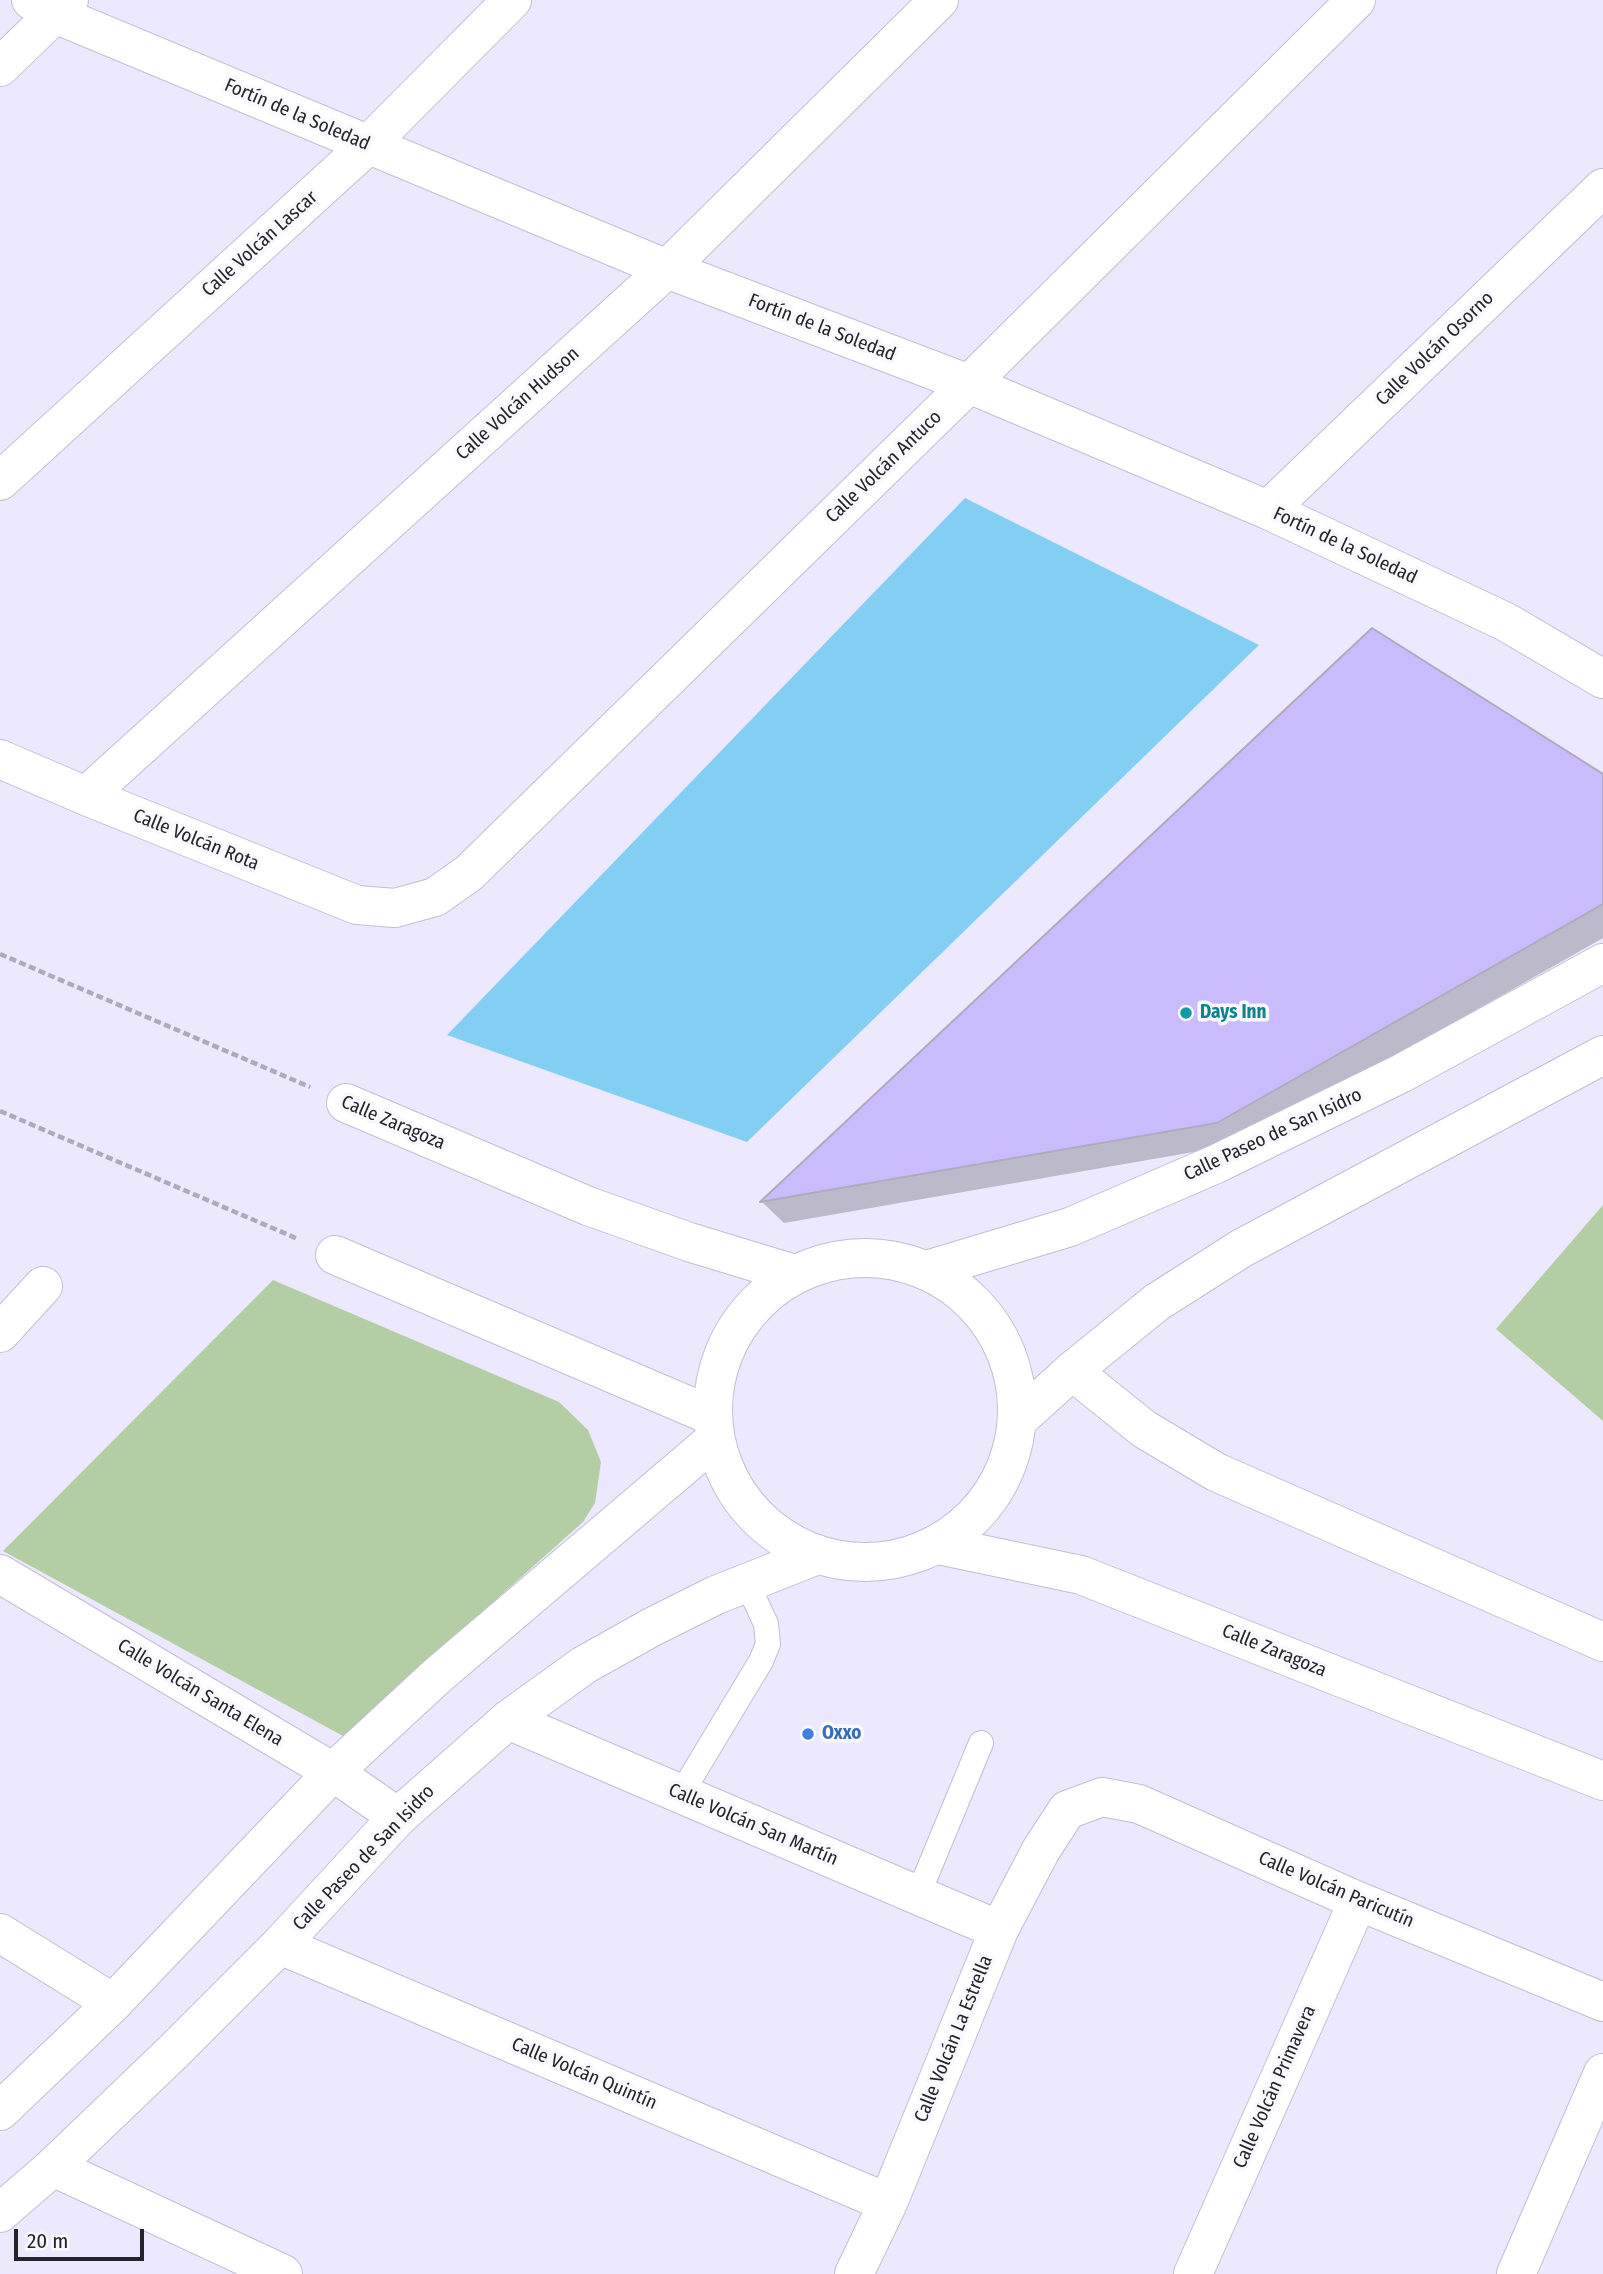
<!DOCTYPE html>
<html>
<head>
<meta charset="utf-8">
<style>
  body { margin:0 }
  #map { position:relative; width:1603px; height:2274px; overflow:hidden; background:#ece8fe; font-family:"Fira Sans Condensed",sans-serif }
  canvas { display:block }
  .scale { position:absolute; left:14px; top:2229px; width:130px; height:32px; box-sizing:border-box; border:4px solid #25232b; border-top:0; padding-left:9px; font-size:21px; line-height:24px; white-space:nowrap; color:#25232b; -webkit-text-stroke:5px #f9f8fc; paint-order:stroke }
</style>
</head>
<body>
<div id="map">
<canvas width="1603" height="2274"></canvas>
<div class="scale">20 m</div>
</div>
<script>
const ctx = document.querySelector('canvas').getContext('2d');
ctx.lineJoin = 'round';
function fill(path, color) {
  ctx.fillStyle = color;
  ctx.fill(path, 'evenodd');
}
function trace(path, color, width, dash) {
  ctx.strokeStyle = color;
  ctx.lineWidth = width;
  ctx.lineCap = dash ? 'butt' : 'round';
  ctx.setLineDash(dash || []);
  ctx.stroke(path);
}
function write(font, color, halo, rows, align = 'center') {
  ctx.font = font + ' "Fira Sans Condensed",sans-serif';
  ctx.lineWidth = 7;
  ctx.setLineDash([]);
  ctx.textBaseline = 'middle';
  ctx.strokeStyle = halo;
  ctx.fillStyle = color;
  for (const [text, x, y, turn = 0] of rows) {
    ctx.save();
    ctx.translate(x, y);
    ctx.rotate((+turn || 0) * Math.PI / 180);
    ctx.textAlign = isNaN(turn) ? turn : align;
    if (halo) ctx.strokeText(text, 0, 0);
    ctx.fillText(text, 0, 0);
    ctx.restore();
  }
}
fill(new Path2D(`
  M1603 1205V1421L1496 1329Z
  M273 1280 559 1402 588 1430 601 1462 595 1503 583 1522 343 1736 3 1551Z`), '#b3cea4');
fill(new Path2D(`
  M965 498 1259 645 747 1142 447 1035Z`), '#83cff4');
fill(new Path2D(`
  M1372 630 1603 776V938L1240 1144 784 1223 762 1202Z`), '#0003');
const building = new Path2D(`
  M1372 628 1603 774V904L1217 1123 760 1202Z`);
fill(building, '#c9bbfc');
trace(building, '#afabbf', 2);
const service = new Path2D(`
  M681 1794 761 1661 768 1644 766 1624 747 1583
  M918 1895 981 1743`);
const minor = new Path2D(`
  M31 0 55 14 667 269 969 384 1268 510 1506 622 1603 679
  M0 67 69 0
  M0 481 368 145 512 0
  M1268 510 1603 188
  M0 759 86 796 357 905 395 908 435 897 469 873 969 384 1356 0
  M86 796 667 269 939 0
  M346 1103 588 1206 689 1242 794 1274
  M335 1255 710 1415
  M0 1333 43 1286
  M1072 1371 1144 1429 1216 1472 1603 1642
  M938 1545 1081 1575 1603 1781
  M0 1574 333 1772 398 1817
  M508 1720 999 1930
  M0 1933 113 2003
  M280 1945 888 2203
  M53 2167 283 2274
  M854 2274 888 2203 999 1930 1041 1850 1067 1810 1102 1797 1139 1804 1358 1901 1603 2002
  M1193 2274 1358 1901
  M1516 2274 1603 2073`);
const secondary = new Path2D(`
  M713 1410a152 152 0 1 1 304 0a152 152 0 1 1-304 0Z
  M927 1270 1070 1227 1216 1164 1402 1073 1603 963
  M1019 1419 1072 1371 1157 1302 1242 1248 1603 1055
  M0 2111 113 2003 333 1772 438 1675 713 1441
  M0 2213 53 2167 173 2052 280 1945 398 1817 508 1720 584 1665 652 1627 716 1595 815 1556`);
trace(service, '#c2bed2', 26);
trace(minor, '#c2bed2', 40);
trace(secondary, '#c2bed2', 40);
trace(new Path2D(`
  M0 954 310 1087
  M0 1111 298 1239`), '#aeaabc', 4.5, [7, 3.5]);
trace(service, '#fff', 24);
trace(minor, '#fff', 38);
trace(secondary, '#fff', 38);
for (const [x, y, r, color] of [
  [1186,1013,7,"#0f9aa8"],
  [808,1734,7,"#3f7fe0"]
]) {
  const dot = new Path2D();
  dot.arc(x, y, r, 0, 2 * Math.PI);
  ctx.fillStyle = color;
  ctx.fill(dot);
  trace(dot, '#f9f8fc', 2.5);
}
write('19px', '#25232b', '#f9f8fc', [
  ["Fortín de la Soledad",297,115,23],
  ["Calle Volcán Lascar",260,244,-42],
  ["Fortín de la Soledad",822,328,21],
  ["Calle Volcán Osorno",1435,349,-44],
  ["Calle Volcán Hudson",518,404,-42],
  ["Calle Volcán Antuco",884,467,-44],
  ["Fortín de la Soledad",1345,546,25],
  ["Calle Volcán Rota",196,840,22],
  ["Calle Zaragoza",393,1123,23],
  ["Calle Paseo de San Isidro",1273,1135,-25],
  ["Calle Zaragoza",1274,1651,22],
  ["Calle Volcán Santa Elena",200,1693,31],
  ["Calle Volcán San Martín",753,1825,23],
  ["Calle Paseo de San Isidro",364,1858,-46],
  ["Calle Volcán Paricutín",1336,1890,23],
  ["Calle Volcán La Estrella",954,2039,-68],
  ["Calle Volcán Quintín",584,2074,23],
  ["Calle Volcán Primavera",1275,2087,-66]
]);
write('bold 19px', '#0d838f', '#f9f8fc', [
  ["Days Inn",1200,1013]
], 'left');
write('bold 19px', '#366cbe', '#f9f8fc', [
  ["Oxxo",822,1734]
], 'left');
</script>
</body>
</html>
